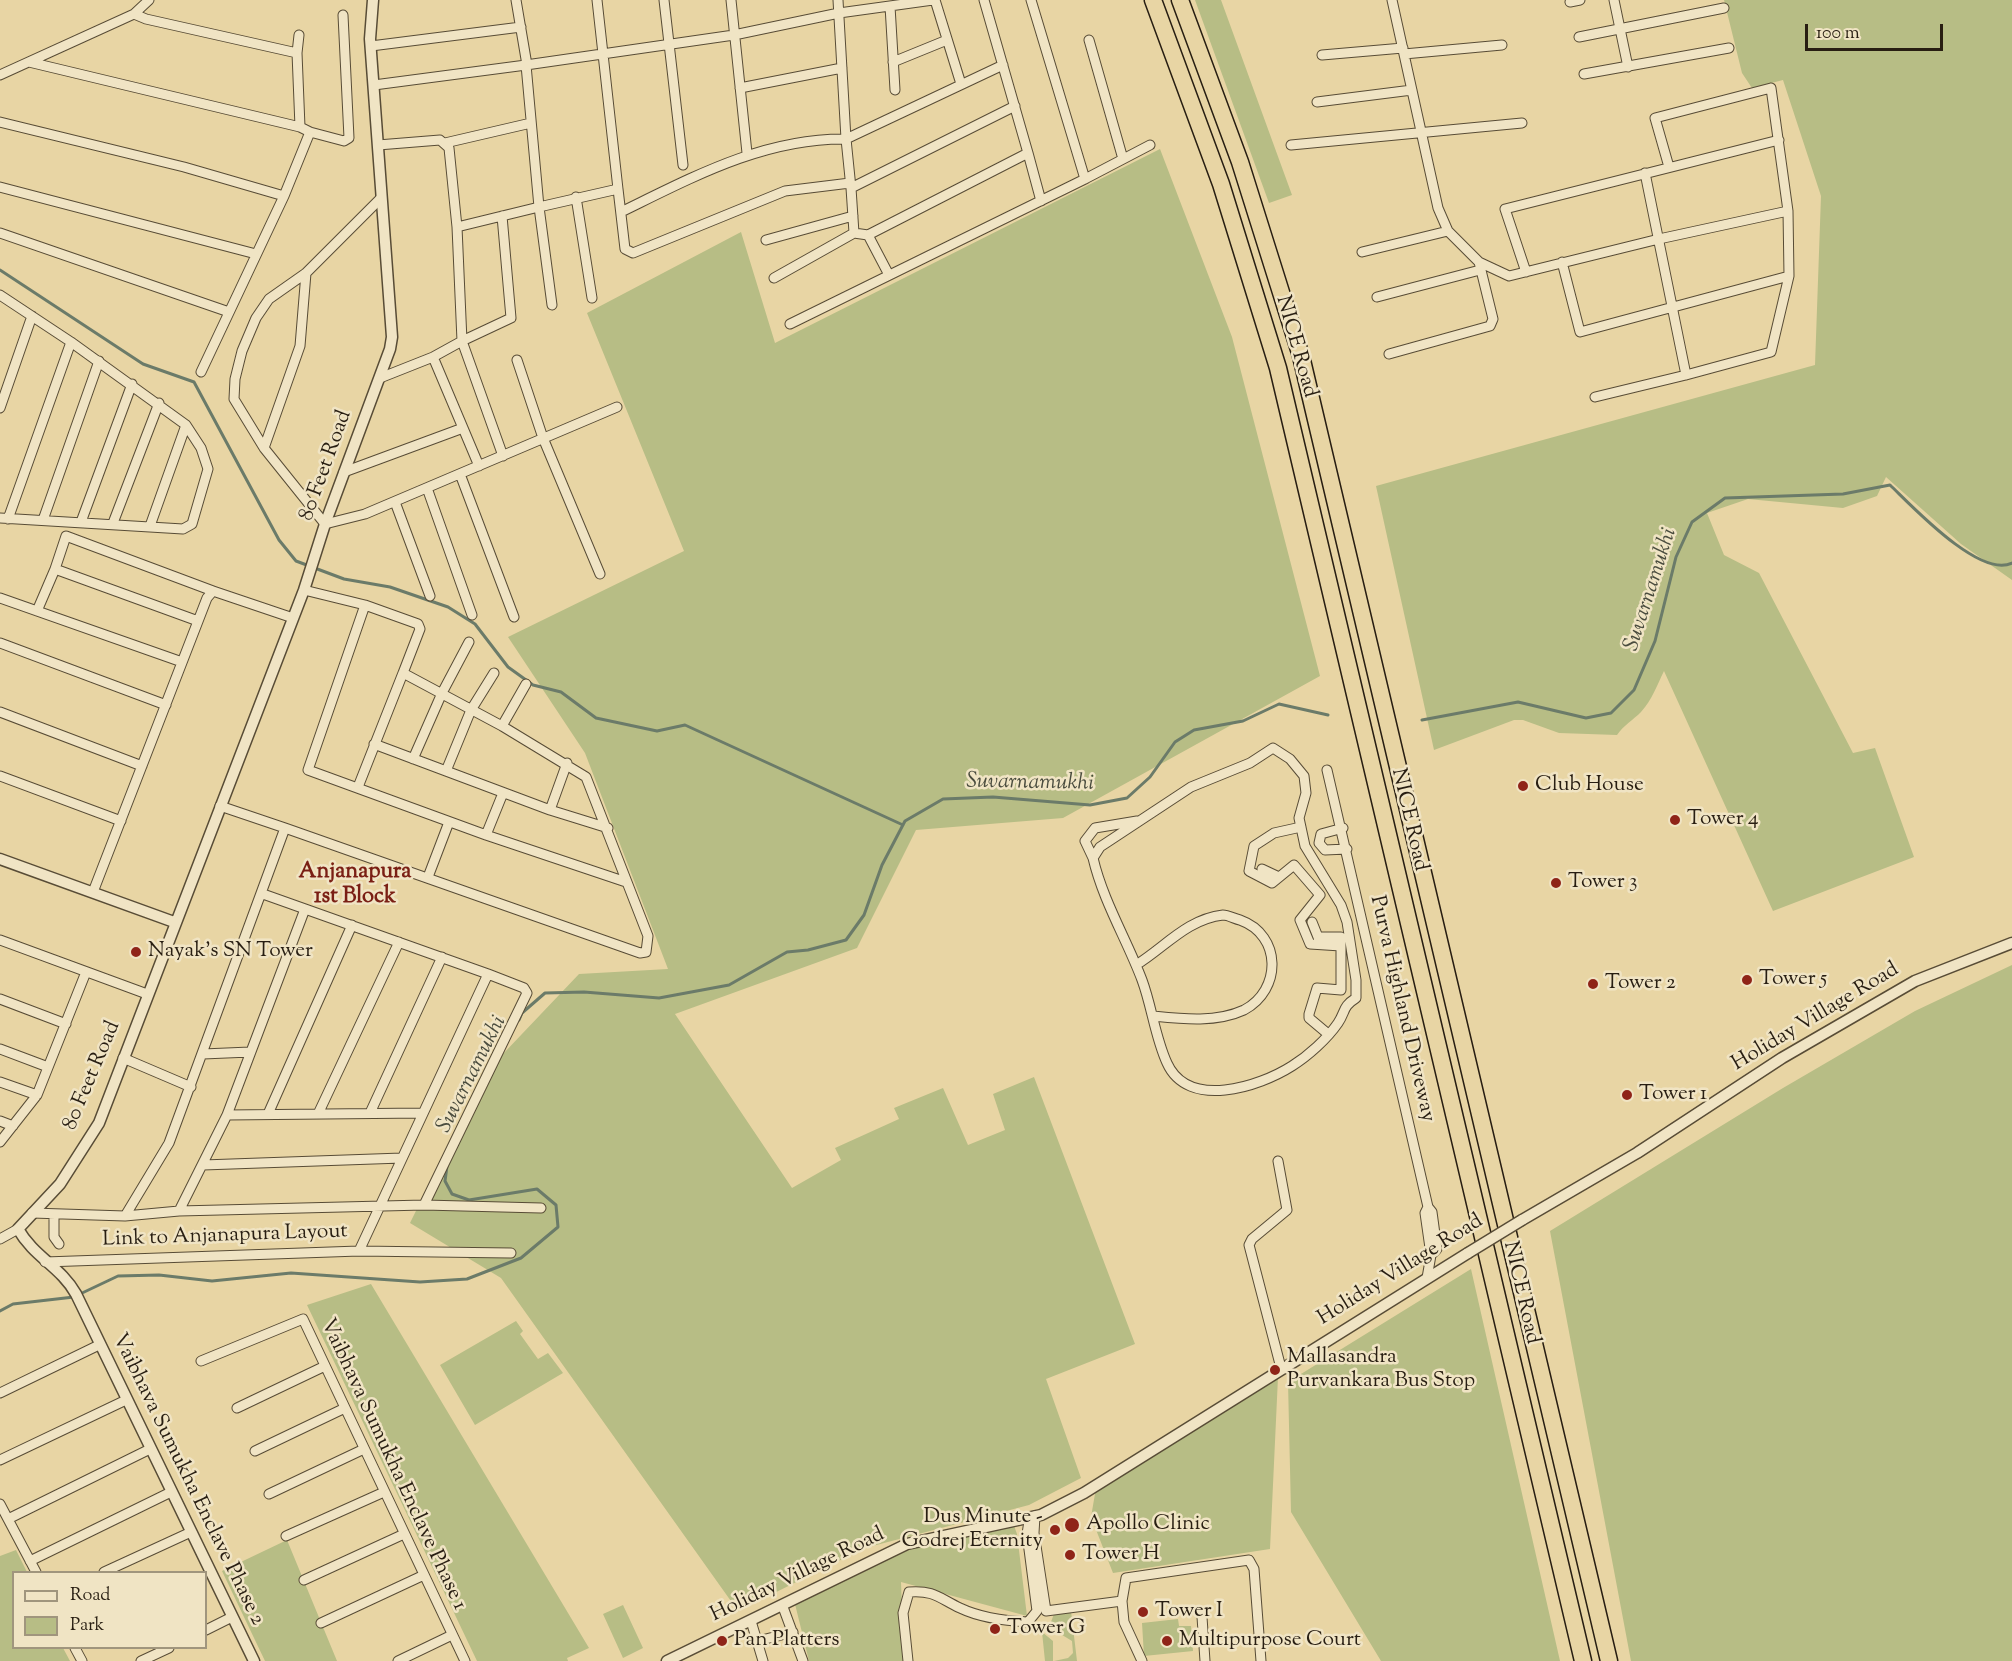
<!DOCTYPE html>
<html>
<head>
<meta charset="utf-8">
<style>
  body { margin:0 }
  #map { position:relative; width:2012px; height:1661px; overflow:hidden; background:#e8d5a4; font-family:"Sorts Mill Goudy",serif }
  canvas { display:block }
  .legend { position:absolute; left:12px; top:1571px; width:195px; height:78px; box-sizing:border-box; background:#f0e4c4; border:2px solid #a0957d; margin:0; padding:8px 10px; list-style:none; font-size:18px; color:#281e12 }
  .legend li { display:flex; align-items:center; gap:12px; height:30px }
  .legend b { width:30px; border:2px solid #a0957d }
  .scale { position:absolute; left:1805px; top:24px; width:138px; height:27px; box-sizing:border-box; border:3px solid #281e12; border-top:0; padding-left:8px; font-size:18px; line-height:21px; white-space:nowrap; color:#281e12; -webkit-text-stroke:4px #f0e4c4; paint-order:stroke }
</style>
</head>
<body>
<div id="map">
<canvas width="2012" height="1661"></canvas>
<ul class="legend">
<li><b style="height:8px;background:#f0e4c4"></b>Road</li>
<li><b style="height:16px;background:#b7bd85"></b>Park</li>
</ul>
<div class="scale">100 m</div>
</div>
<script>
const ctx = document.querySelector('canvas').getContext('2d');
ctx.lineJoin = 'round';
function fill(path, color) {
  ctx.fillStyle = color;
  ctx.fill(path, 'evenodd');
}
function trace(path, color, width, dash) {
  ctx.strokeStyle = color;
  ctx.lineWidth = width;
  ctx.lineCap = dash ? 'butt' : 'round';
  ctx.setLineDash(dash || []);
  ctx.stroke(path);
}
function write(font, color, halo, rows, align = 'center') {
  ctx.font = font + ' "Sorts Mill Goudy",serif';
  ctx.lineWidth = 5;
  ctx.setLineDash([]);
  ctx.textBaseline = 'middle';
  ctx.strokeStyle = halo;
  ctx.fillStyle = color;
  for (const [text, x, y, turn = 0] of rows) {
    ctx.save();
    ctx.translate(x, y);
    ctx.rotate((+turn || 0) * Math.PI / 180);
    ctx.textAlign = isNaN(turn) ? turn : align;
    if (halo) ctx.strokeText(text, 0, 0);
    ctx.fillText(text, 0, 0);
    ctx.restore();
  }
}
fill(new Path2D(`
  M1195 0H1221L1292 195 1269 203Z
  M1724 0H2012V580L1961 544 1886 477 1877 496 1843 508 1748 499 1707 513 1724 555 1759 573 1853 753 1875 748 1914 857 1773 911 1664 671C1657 685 1652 700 1641 712 1633 720 1624 725 1617 735L1559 733 1523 720H1514L1434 750 1376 486 1815 365 1821 196 1783 80 1752 88 1742 73Z
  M1160 149 1232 337 1320 676 1063 818 916 830 857 948 675 1014 792 1188 841 1160 835 1148 899 1119 894 1108 943 1088 968 1145 1005 1130 993 1094 1034 1077 1135 1344 1046 1379 1081 1478 1029 1505 865 1548 738 1611 501 1278 410 1223 483 1075 579 974 668 969 585 753 508 637 684 551 587 313 741 232 775 343Z
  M2012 965V1661H1631L1550 1231 1783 1088 1915 1011Z
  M1471 1269 1560 1661H1381L1291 1512 1288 1382Z
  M371 1284 589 1648 567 1658 568 1661H477L307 1305Z
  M516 1321 523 1331 520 1334 538 1359 548 1353 563 1373 475 1425 440 1365Z
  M1278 1377 1270 1549 1113 1573 1091 1517 1096 1488Z
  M1013 1523 1017 1534 1027 1616 901 1582 904 1661H809L795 1604 892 1550Z
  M287 1540 337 1661H265L222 1571Z
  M16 1550 27 1572H14V1648H63L70 1661H0V1556Z
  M623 1605 643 1648 623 1658 603 1614Z
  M1071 1611 1077 1661H1054L1068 1658 1073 1653 1072 1641 1049 1627 1054 1614Z
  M1178 1619 1179 1626H1191L1193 1651 1144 1656 1142 1623Z
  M1042 1632 1053 1641V1661H1045Z`), '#b7bd85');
trace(new Path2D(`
  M0 270 143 364 194 382 279 540 296 561 344 579 390 587 448 607 475 624 508 667 533 685 561 692 596 718 657 731 685 725 903 825
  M1422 720 1518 702 1586 718 1611 713 1634 690 1655 641 1676 557 1692 522 1725 498 1843 494 1890 485C1912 506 1980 579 2012 563
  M519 1020 522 1013 545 993 584 992 659 998 729 985 787 952 808 950 846 940 864 915 882 865 905 821 943 799 993 797 1090 805 1127 798 1150 777 1175 742 1194 730 1243 721 1279 704 1328 715
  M80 1294 118 1276 159 1275 212 1281 291 1273 420 1282 467 1279 521 1258 558 1227 556 1205 537 1189 469 1200 452 1194 445 1181 447 1166
  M0 1311 13 1304 74 1297`), '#6b7b69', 3);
const minor = new Path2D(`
  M149 0 134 14 146 19 297 53 300 127 310 132 284 196 201 372
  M516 0 527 65
  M664 0 683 165
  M731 0 747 153
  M935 0 961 84
  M984 0 1028 153
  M1392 0 1438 208 1448 231 1479 262 1509 276 1659 239 1788 211
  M1614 0 1628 67
  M1570 2 1580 0
  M890 6 895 90
  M1579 37 1724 8
  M1089 40 1123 159
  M371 46 521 27
  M297 53 299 35
  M1404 54 1502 45
  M1322 55 1403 48
  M29 62 300 127
  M893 62 947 40
  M526 65 734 35 839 13 933 0
  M1584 74 1729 48
  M0 75 134 14
  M374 85 526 65 539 207 618 189 597 0
  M740 88 842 68
  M1317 102 1412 90
  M0 122 184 167 284 196
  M310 132 344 141 349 138 343 15
  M445 143 531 123
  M378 145 440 140 449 148 457 227
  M1291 145 1522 123
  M1645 173 1686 375 1771 352 1789 276 1788 211 1771 88 1655 118 1669 167
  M1085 179 1150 145
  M0 187 256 254
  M851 188 846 139 1003 65
  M618 189 625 249 633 253 785 191 850 183
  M576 197 592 298
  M381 198 306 273 269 299 256 318 242 351 235 379 234 399 264 448 325 524 365 514 617 407
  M621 212C693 177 764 138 846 139L838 0
  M502 216 511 318 462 341 503 456
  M0 233 229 312
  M854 233 851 188 1015 106
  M868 235 1028 153 1041 201
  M766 240 853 216
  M1362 252 1448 231
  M1562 262 1580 332 1789 276
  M1526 272 1505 209 1779 140
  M774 278 854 233 868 235 889 275
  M0 295 71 342 186 425 201 448 208 469 192 524 183 529 0 518
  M1377 297 1480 270
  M790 324 1085 179 1031 0
  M1389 354 1490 326 1493 319 1479 262
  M433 357 463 428
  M517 360 543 438 600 574
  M380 378 433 357 462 341 457 227 539 207 552 305
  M1595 397 1686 375
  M0 408 32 316
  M264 448 300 346 306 273
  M344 472 463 428 479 466
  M460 474 514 617
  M427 488 472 615
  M395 502 430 596
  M8 519 71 342
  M43 520 99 361
  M81 522 132 384
  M113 523 159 403
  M150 526 186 425
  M55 569 66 536 213 591
  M0 598 182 662
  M365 605 308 770 486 835 626 882
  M37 611 55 569 198 621
  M0 643 166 705
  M0 712 142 766
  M502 726 526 684
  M374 744 550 810 608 828
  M1273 748 1290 759 1304 776 1306 793 1299 818 1305 846 1341 905 1347 922 1356 980V998C1342 1007 1346 1011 1338 1023 1327 1039 1308 1056 1292 1066 1259 1087 1188 1110 1167 1063 1155 1037 1152 1007 1142 980 1127 940 1103 901 1093 858L1100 847 1191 787 1250 763Z
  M413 759 442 693 469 642
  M1327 770 1428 1207
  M446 771 471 710 494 673
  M0 776 121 821
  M358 787 403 673
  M550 810 567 763
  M1301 827 1274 833 1254 846 1249 871 1272 883 1294 865 1320 895 1300 920 1310 944 1341 946V990L1317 988 1309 1014V1018L1328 1034
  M285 828 640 953 646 952 648 936 586 777 502 726 403 673 420 629 418 624 365 605 304 590
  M486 835 503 793
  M1319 843 1321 834 1343 828
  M1319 843 1325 850 1347 849
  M1093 858 1085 841 1095 828 1137 821
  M1262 869 1279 877
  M428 877 449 822
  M93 892 207 598 213 591 293 618
  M1312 922 1318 937H1341V946
  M0 940 147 994
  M1136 965C1164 948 1187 919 1223 915 1228 915 1235 919 1240 920 1282 935 1282 990 1244 1010 1216 1023 1182 1019 1153 1016
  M0 999 66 1024
  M0 1049 48 1067
  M203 1054 250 1052
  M123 1058 191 1087
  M0 1082 37 1095
  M370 1113 442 957
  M268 1114 352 925
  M318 1114 399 942
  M227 1115 423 1113
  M0 1121 13 1126
  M0 1142 37 1095 86 972
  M1278 1161 1287 1210 1252 1239 1249 1245 1281 1368
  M203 1165 402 1158
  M424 1205 541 1208
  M1428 1207 1432 1212 1437 1249 1431 1255 1425 1213Z
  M179 1211 227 1115 305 909
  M32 1213 125 1216 179 1211 424 1205 527 993 524 988 488 974 263 894
  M54 1214V1237L59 1244
  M125 1216 169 1143 285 828 220 806
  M0 1239 18 1229
  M359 1251 511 1253
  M45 1262 359 1251 488 974
  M1427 1278 1431 1255
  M201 1361 303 1319 465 1661
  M0 1393 99 1345
  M237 1408 325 1366
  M255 1451 345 1408
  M0 1460 126 1400
  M269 1494 364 1449
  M0 1504 36 1572
  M1035 1516 1034 1533 1046 1611 1122 1601 1126 1578 1249 1560 1254 1569 1261 1661
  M8 1519 150 1449
  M286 1536 384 1492
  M30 1561 171 1492
  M104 1572 191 1532
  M304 1580 404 1534
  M1122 1601 1124 1622 1142 1661
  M783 1607 803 1661
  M1202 1617 1205 1661
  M751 1621 763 1661
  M321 1623 424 1575
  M206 1630 232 1617
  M758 1641 793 1632
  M75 1648 82 1661
  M141 1661 169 1648
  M398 1661 452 1635
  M908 1661 903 1613 909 1592C934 1590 939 1598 960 1608 981 1618 1006 1621 1028 1622L1037 1611 1027 1534 1029 1521`);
const tertiary = new Path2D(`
  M0 859 174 922
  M1522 1220 1637 1153 1782 1058 1915 981 2012 943
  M254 1661 76 1294C61 1267 34 1257 18 1229L60 1184 99 1123 304 590 325 524 390 349 392 337 370 39 373 0
  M667 1661 907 1544 1041 1515 1084 1493 1468 1253`);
const motorway = new Path2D(`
  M1153 0 1221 184 1278 368 1583 1661
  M1180 0 1240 162 1301 356 1609 1661`);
trace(minor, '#584c36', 11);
trace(tertiary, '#584c36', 13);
trace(motorway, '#281e12', 19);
trace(minor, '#f0e4c4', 9);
trace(tertiary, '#f0e4c4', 10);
trace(motorway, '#e8d5a4', 16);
const tertiaryBridge = new Path2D(`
  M1468 1253 1522 1220`);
trace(tertiaryBridge, '#584c36', 13, []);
trace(tertiaryBridge, '#f0e4c4', 10);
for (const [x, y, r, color] of [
  [1523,786,6,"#8f2418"],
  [1675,820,6,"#8f2418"],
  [1556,883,6,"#8f2418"],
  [136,952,6,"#8f2418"],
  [1747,980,6,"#8f2418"],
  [1593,984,6,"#8f2418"],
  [1627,1095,6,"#8f2418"],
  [1275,1370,6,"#8f2418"],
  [1072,1525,8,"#8f2418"],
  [1055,1530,6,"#8f2418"],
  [1070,1555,6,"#8f2418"],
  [1143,1612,6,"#8f2418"],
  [995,1629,6,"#8f2418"],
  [722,1641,6,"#8f2418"],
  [1167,1641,6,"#8f2418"]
]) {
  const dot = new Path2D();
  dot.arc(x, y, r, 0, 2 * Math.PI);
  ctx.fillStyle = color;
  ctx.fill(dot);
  trace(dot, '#f0e4c4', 2);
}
write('21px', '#281e12', '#f0e4c4', [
  ["NICE Road",1295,347,74],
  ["80 Feet Road",327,466,-70],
  ["NICE Road",1408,820,77],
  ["Purva Highland Driveway",1401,1009,77],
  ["Holiday Village Road",1816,1018,-31],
  ["80 Feet Road",93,1076,-67],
  ["Link to Anjanapura Layout",225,1237,-2],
  ["Holiday Village Road",1401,1271,-32],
  ["NICE Road",1520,1293,77],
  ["Vaibhava Sumukha Enclave Phase 1",392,1465,65],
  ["Vaibhava Sumukha Enclave Phase 2",187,1480,64],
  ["Holiday Village Road",798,1576,-26]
]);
write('21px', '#281e12', '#f0e4c4', [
  ["Club House",1535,786],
  ["Tower 4",1687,820],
  ["Tower 3",1568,883],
  ["Nayak's SN Tower",148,952],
  ["Tower 5",1759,980],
  ["Tower 2",1605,984],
  ["Tower 1",1639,1095],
  ["Mallasandra",1287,1358],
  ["Purvankara Bus Stop",1287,1382],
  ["Dus Minute -",1043,1518,"right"],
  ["Godrej Eternity",1043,1542,"right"],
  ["Apollo Clinic",1086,1525],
  ["Tower H",1082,1555],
  ["Tower I",1155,1612],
  ["Tower G",1007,1629],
  ["Pan Platters",734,1641],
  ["Multipurpose Court",1179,1641]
], 'left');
write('italic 22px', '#4a4c3e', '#f0e4c4', [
  ["Suvarnamukhi",1652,590,-72],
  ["Suvarnamukhi",1030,784,1],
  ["Suvarnamukhi",473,1075,-63]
]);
write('bold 22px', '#7a1f14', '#f0e4c4', [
  ["Anjanapura",355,873],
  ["1st Block",355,898]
]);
</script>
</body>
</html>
